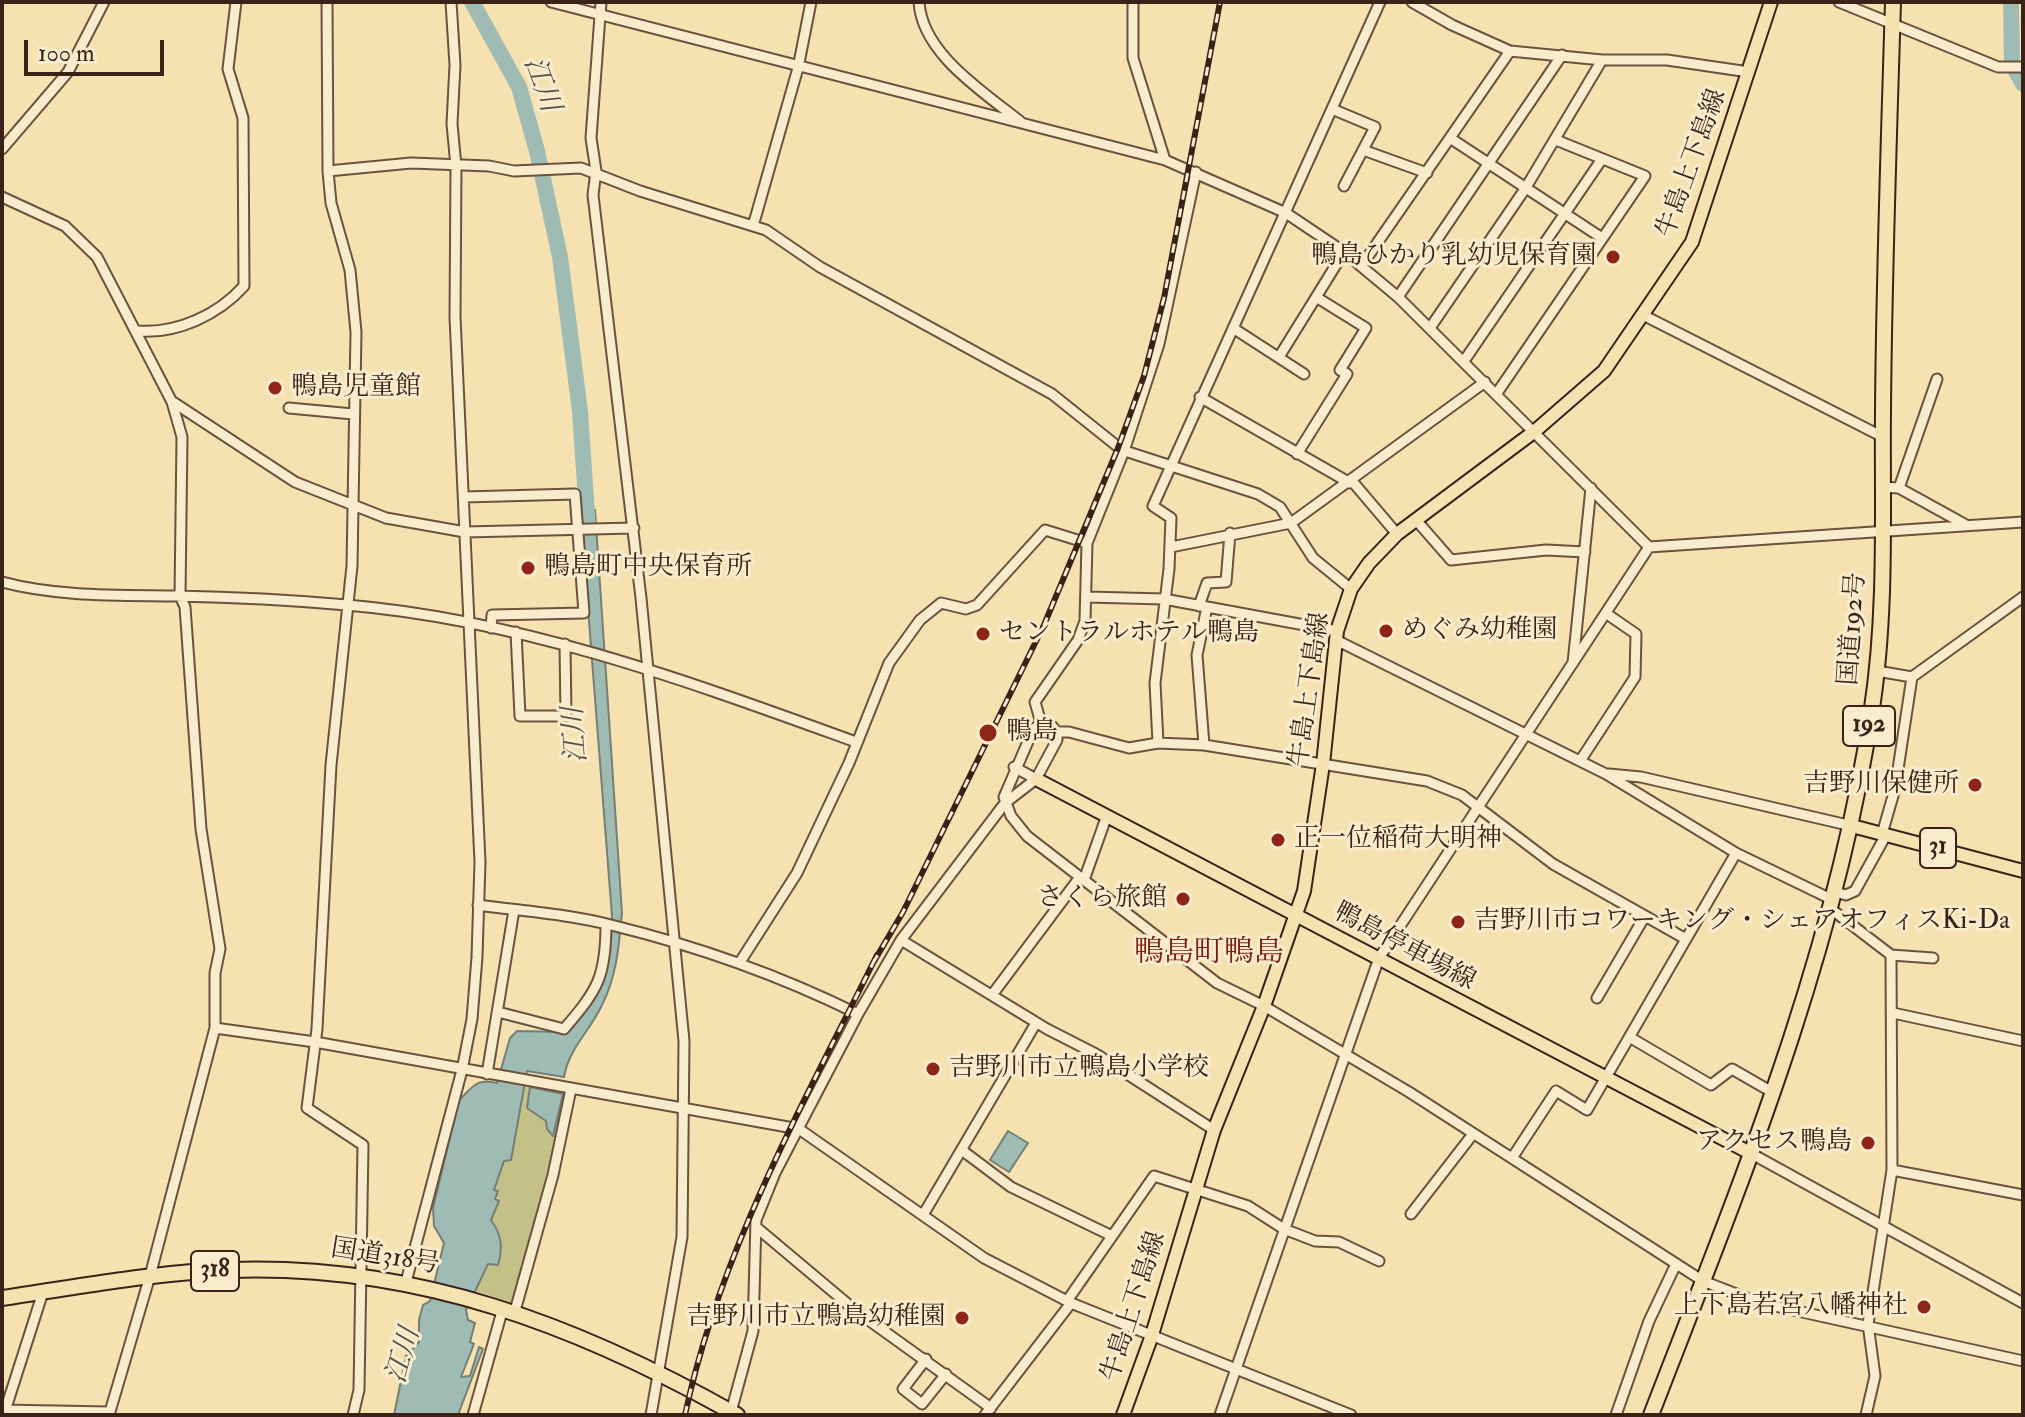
<!DOCTYPE html>
<html>
<head>
<meta charset="utf-8">
<style>
  body { margin:0 }
  #map { position:relative; width:2025px; height:1417px; overflow:hidden; background:#f6e1b1; font-family:"IM FELL Double Pica",serif }
  canvas { display:block }
  .frame { position:absolute; inset:0; border:4px solid #3b2219; pointer-events:none }
  .scale { position:absolute; left:24px; top:40px; width:140px; height:36px; box-sizing:border-box; border:4px solid #3b2219; border-top:0; padding-left:10px; font-size:24px; line-height:28px; white-space:nowrap; color:#3b2219; -webkit-text-stroke:6px #f9eccc; paint-order:stroke }
</style>
</head>
<body>
<div id="map">
<canvas width="2025" height="1417"></canvas>
<div class="frame"></div>
<div class="scale">100 m</div>
</div>
<script>
const ctx = document.querySelector('canvas').getContext('2d');
ctx.lineJoin = 'round';
function fill(path, color) {
  ctx.fillStyle = color;
  ctx.fill(path, 'evenodd');
}
function trace(path, color, width, dash) {
  ctx.strokeStyle = color;
  ctx.lineWidth = width;
  ctx.lineCap = dash ? 'butt' : 'round';
  ctx.setLineDash(dash || []);
  ctx.stroke(path);
}
function write(font, color, halo, rows, align = 'center') {
  ctx.font = font + ' "IM FELL Double Pica","Noto Serif JP",serif';
  ctx.lineWidth = 6;
  ctx.setLineDash([]);
  ctx.textBaseline = 'middle';
  ctx.strokeStyle = halo;
  ctx.fillStyle = color;
  for (const [text, x, y, turn = 0] of rows) {
    ctx.save();
    ctx.translate(x, y);
    ctx.rotate((+turn || 0) * Math.PI / 180);
    ctx.textAlign = isNaN(turn) ? turn : align;
    if (halo) ctx.strokeText(text, 0, 0);
    ctx.fillText(text, 0, 0);
    ctx.restore();
  }
}
fill(new Path2D(`
  M525 1081 571 1089 552 1176 512 1303 475 1291 489 1264 491 1220 499 1201 494 1190 504 1160H511Z`), '#c3c187');
const water = new Path2D(`
  M580 506 595 510 622 913C619 945 617 975 602 1005 590 1031 569 1048 564 1077L527 1071 511 1160 504 1161 494 1190 498 1191 495 1199 499 1201 491 1220C502 1235 503 1248 498 1265L488 1264 466 1310 468 1320 475 1323 470 1342 474 1344 461 1377 470 1376 479 1347 483 1349 458 1415H394L406 1356 419 1342V1320L423 1305 430 1301 444 1243 434 1226 433 1208 459 1100C473 1088 474 1078 497 1083L510 1038 517 1031 568 1032C606 984 608 977 612 916Z
  M530 1087 563 1094 553 1136 547 1129 546 1121 527 1108Z
  M1008 1131 1028 1143 1009 1172 990 1160Z`);
fill(water, '#9ebcb3');
trace(water, '#767e75', 2);
trace(new Path2D(`
  M472 2 519 87 537 151 560 257 580 411 588 530
  M2011 2 2012 64 2023 84`), '#9ebcb3', 16);
const minor = new Path2D(`
  M327 2 328 171 331 203 350 270 356 332 352 566 331 765 317 1029 307 1108 363 1145 359 1390 353 1415
  M551 2 1165 160 1286 213 1344 252 1398 297 1649 547 2023 522
  M601 2 591 138 596 171 593 195 641 598 684 1041 682 1237 651 1415
  M919 2C922 54 984 92 1022 123
  M1133 2V58L1165 160
  M1412 2 1452 25 1510 51 1602 60H1667L1749 72
  M1839 2 1998 67H2023
  M1332 109 1375 127 1344 186
  M1450 138 1602 238
  M2 149 68 72 104 2
  M1363 150 1427 173
  M328 171 411 163 489 166 514 171 581 168 640 191 766 230 820 267 1052 394 1122 450 1258 494 1280 507 1313 558 1351 589
  M2 197 65 226 97 257 172 402 182 437 180 596 185 607 201 829 220 949 215 973V1028L150 1276 109 1415
  M753 226 798 68 811 2
  M1362 265 1510 51
  M1398 297 1562 55
  M1643 315 1883 437
  M1233 328 1304 374
  M1430 328 1525 189 1602 60
  M138 331C177 334 218 315 244 286L243 118 228 69 236 2
  M1279 357 1344 252
  M1464 361 1602 159
  M1497 393 1645 176 1556 140
  M1200 397 1350 483
  M173 402 295 482 386 518 465 532 634 528
  M289 408 353 414
  M1297 454 1347 374 1340 370 1366 328 1316 297
  M1352 481 1397 534
  M1882 487 1899 488 1937 379
  M1899 488 1966 525
  M464 497 575 494 584 613 492 615 491 628
  M1416 520 1451 560 1546 550 1585 552
  M1087 543 1124 451 1159 344 1196 172
  M1171 547 1291 523 1485 382
  M2 582C58 597 120 595 177 596 233 597 291 600 347 605 524 620 690 682 856 742
  M1087 597 1164 599 1337 631
  M1199 606 1207 583 1226 582 1230 533
  M516 632 520 716H566L565 644
  M1336 640 1606 774 1736 853 1833 900
  M1573 663 1591 488
  M1877 671 1912 677 2023 597
  M1041 723 1033 730 1004 797 1011 816 1027 836 1217 983 1264 1006 1409 1092 1703 1281 1757 1302 2023 1361
  M1057 732H1069L1129 748 1158 743 1204 745 1427 781 1462 795 1553 864 1684 938
  M1158 743 1155 683 1169 569 1171 518 1153 506 1380 2
  M1204 745 1197 655 1207 607
  M1580 761 1635 677 1636 634 1607 614
  M1014 767 1036 779
  M1609 774 1641 777 1852 826
  M1882 834 1895 789 1912 677
  M1084 880 1106 818
  M1835 892 1846 895 1855 891 1886 835
  M478 905C522 911 568 914 611 925 697 946 779 975 858 1014
  M1831 909 1891 955 1892 1170 1868 1324 1875 1376 1866 1415
  M901 940 1047 1029 1096 1054 1214 1130
  M1891 955 1933 958
  M992 995 1080 877
  M1597 998 1645 916
  M498 1012 564 1029C598 990 606 976 606 924
  M1893 1013 2023 1041
  M215 1028 315 1042 799 1129 984 1258 1071 1303 1351 1415
  M1631 1038 1711 1085 1732 1069 1772 1092
  M487 1074 514 910
  M963 1151 1011 1187 1112 1236
  M1752 1154 2023 1303
  M1512 1158 1556 1091 1587 1110 1736 853
  M1892 1170 2023 1195
  M1411 1214 1473 1134
  M923 1215 1036 1023
  M756 1227 856 1311 991 1408
  M406 1282 462 1070 472 1019 477 957 480 862 455 317 456 166 452 124 455 65 451 2
  M1067 1301 1154 1176 1248 1206 1284 1229 1315 1241 1339 1242 1379 1261
  M515 1311 553 1175 571 1089
  M926 1359 903 1389 922 1404 946 1374
  M2 1410 109 1412
  M5 1411 43 1292
  M731 1412 753 1331 756 1220 775 1173 858 1014 901 940 1005 803 1036 779 1057 740V732L1051 725 1041 723 1035 702 1078 640 1085 621 1087 543 1045 530 977 605 966 609 941 603 920 620 889 663 849 763 797 873 740 962
  M473 1415 503 1308
  M985 1415 1071 1303
  M1220 1415 1379 958 1649 547
  M1616 1415 1649 1321 1676 1264`);
const major = new Path2D(`
  M1036 779 1752 1154
  M1852 826 2023 871
  M1123 1415 1151 1338 1214 1130 1264 1006 1304 891 1323 764 1337 631 1351 589 1369 563 1397 534 1535 431 1604 371 1692 242 1771 2`);
const highway = new Path2D(`
  M2 1298C78 1287 154 1272 231 1270 417 1264 577 1325 737 1415
  M1651 1415C1740 1185 1836 953 1872 708 1887 609 1882 509 1883 410 1884 274 1889 138 1893 2`);
trace(minor, '#6a523f', 13);
trace(major, '#3b2219', 16);
trace(highway, '#3b2219', 18);
trace(minor, '#f9eccc', 9);
trace(major, '#f6e1b1', 12);
trace(highway, '#f6e1b1', 14);
const rail = new Path2D(`
  M873 963 903 912 1044 625 1118 448 1144 376 1164 298 1220 2
  M685 1415C720 1250 803 1105 877 955`);
trace(rail, '#3b2219', 6);
trace(rail, '#f9eccc', 3, [9]);
for (const [x, y, r, color] of [
  [1613,257,8,"#8f2418"],
  [275,388,8,"#8f2418"],
  [528,568,8,"#8f2418"],
  [1386,631,8,"#8f2418"],
  [983,634,8,"#8f2418"],
  [988,733,10,"#8f2418"],
  [1975,785,8,"#8f2418"],
  [1278,840,8,"#8f2418"],
  [1183,899,8,"#8f2418"],
  [1458,922,8,"#8f2418"],
  [933,1069,8,"#8f2418"],
  [1868,1143,8,"#8f2418"],
  [1924,1307,8,"#8f2418"],
  [962,1318,8,"#8f2418"]
]) {
  const dot = new Path2D();
  dot.arc(x, y, r, 0, 2 * Math.PI);
  ctx.fillStyle = color;
  ctx.fill(dot);
  trace(dot, '#f9eccc', 3);
}
for (const [x, y, w] of [
  [1869,726,52],
  [1938,848,36],
  [215,1271,48]
]) {
  const box = new Path2D();
  box.roundRect(x - w / 2, y - 20, w, 40, 6);
  ctx.fillStyle = '#f9eccc';
  ctx.fill(box);
  trace(box, '#3b2219', 2);
}
write('bold 24px', '#3b2219', null, [
  ["192",1869,726],
  ["31",1938,848],
  ["318",215,1271]
]);
write('26px', '#3b2219', '#f9eccc', [
  ["牛島上下島線",1693,164,-70],
  ["国道192号",1854,629,-86],
  ["牛島上下島線",1311,690,-82],
  ["鴨島停車場線",1404,948,28],
  ["国道318号",385,1258,9],
  ["牛島上下島線",1135,1307,-72]
]);
write('26px', '#3b2219', '#f9eccc', [
  ["鴨島ひかり乳幼児保育園",1597,257,"right"],
  ["鴨島児童館",291,388],
  ["鴨島町中央保育所",544,568],
  ["めぐみ幼稚園",1402,631],
  ["セントラルホテル鴨島",999,634],
  ["鴨島",1006,733],
  ["吉野川保健所",1959,785,"right"],
  ["正一位稲荷大明神",1294,840],
  ["さくら旅館",1167,899,"right"],
  ["吉野川市コワーキング・シェアオフィスKi-Da",1474,922],
  ["吉野川市立鴨島小学校",949,1069],
  ["アクセス鴨島",1852,1143,"right"],
  ["上下島若宮八幡神社",1908,1307,"right"],
  ["吉野川市立鴨島幼稚園",946,1318,"right"]
], 'left');
write('italic 28px', '#595047', '#f9eccc', [
  ["江川",540,85,70],
  ["江川",577,735,-94],
  ["江川",405,1356,-74]
]);
write('30px', '#7a1f14', '#f9eccc', [
  ["鴨島町鴨島",1209,955]
]);
</script>
</body>
</html>
